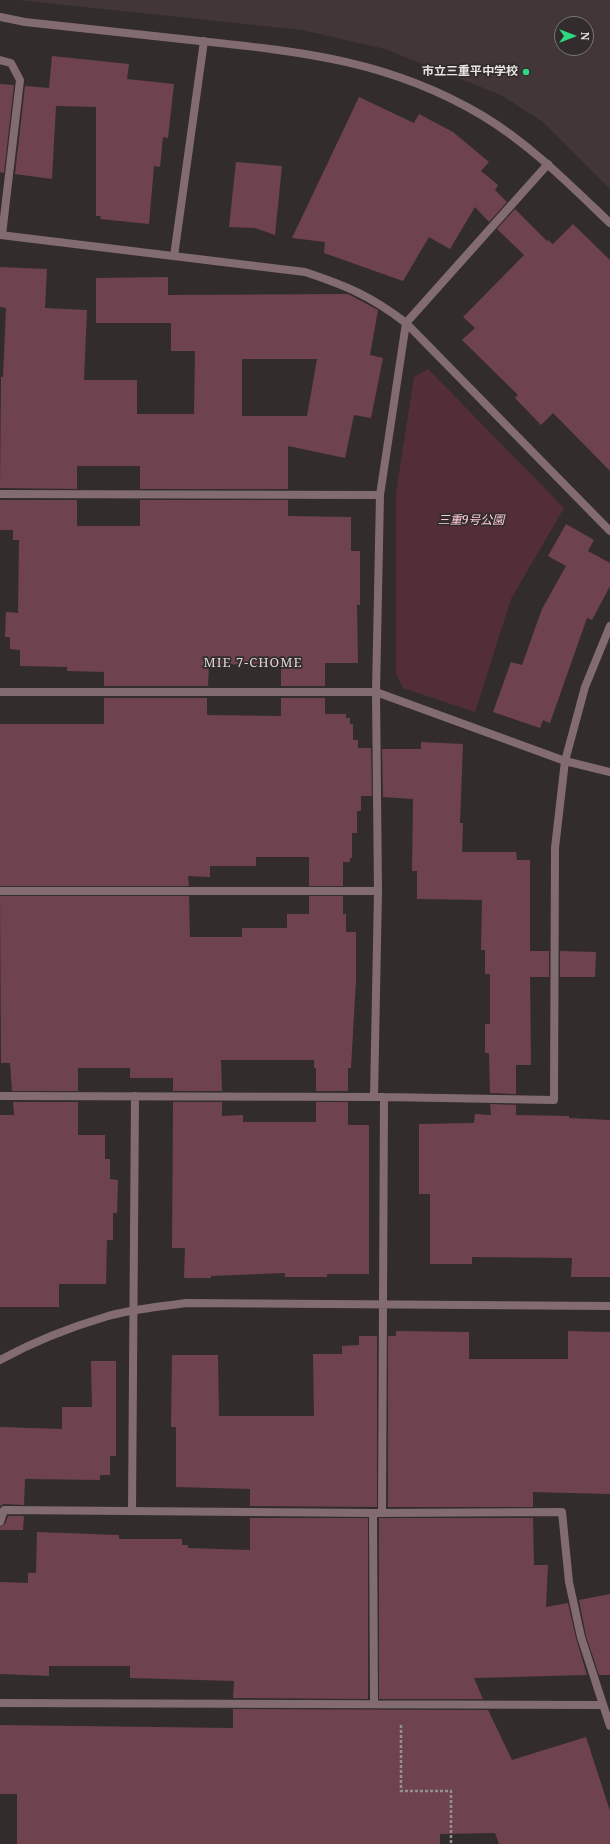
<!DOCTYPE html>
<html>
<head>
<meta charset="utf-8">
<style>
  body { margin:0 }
  #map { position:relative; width:610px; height:1844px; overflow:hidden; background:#322c2d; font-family:"Noto Serif",serif }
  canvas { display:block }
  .north { position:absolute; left:554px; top:16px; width:40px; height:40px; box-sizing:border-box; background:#322c2d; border:1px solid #7b7676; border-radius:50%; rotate:90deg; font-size:11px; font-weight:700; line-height:16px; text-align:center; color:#e8e4e4 }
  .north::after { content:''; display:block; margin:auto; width:14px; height:18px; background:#31d882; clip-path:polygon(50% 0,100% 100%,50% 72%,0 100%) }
</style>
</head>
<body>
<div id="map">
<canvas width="610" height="1844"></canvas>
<div class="north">N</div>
</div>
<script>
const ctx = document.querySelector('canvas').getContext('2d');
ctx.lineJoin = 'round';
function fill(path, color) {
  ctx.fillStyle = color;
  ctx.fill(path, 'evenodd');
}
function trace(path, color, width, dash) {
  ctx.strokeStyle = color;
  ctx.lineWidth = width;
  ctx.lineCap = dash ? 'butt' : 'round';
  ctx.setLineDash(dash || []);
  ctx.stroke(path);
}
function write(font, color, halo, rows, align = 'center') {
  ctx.font = font + ' "Noto Serif","Noto Sans JP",serif';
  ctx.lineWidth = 3.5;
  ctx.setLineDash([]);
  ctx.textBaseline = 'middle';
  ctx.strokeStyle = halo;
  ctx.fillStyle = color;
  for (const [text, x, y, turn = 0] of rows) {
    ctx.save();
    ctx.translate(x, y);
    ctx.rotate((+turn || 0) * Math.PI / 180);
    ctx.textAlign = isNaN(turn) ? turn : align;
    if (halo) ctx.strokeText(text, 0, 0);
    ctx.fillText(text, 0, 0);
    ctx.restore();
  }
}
fill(new Path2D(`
  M18 0H610V189L543 122 501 95 385 49 302 30ZM562 24H586V48H562Z`), '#433638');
fill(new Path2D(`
  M428 369 564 508 511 599 475 712 403 688 396 673V493L414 377Z`), '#542e37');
fill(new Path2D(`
  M52 56 129 64 127 79 174 84 168 138 163 137 160 167 154 166 149 224 100 219 101 216H96V107L56 106 52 179 15 174 25 86 49 88Z
  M0 84 14 85 4 173 0 172Z
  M359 97 414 123 419 114 453 132 489 162 481 171 498 185 495 190 507 202 489 222 475 207 450 249 429 237 403 281 324 253 325 242 292 238Z
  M236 162 282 166 275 235 255 228 229 227Z
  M515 209 547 241 548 240 553 244 573 224 610 260V471L553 413 541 425 515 398 518 395 462 340 475 328 463 317 524 255 497 229Z
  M0 267 47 269 45 308 87 310 84 380H137V414H194L195 351H171V323H96V278L168 277V295L348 294 378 310 370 355 383 358 371 418 354 415 345 458 288 446V489H140V466H77V489L0 488 1 377H3L6 308 0 307ZM242 359H317L307 416H242Z
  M0 500H77V526H140V500H288V516L351 517V551H360V605H357L358 663H325V686H281V665L209 664 208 686H104V672L67 671V667L20 666V650L10 649V637H5L6 612 18 613 19 540H13V530H0Z
  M566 524 594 540 588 551 610 563V586L592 620 587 618 550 723 543 720 540 728 493 712 511 662 522 665 542 609 566 566 548 556Z
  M104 698H207V715L281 716V698H325V714H346V718H350V724H353V740H358V748H371L372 796H361V811H357V833H352V858H350V862H343V886H309V857H256V866H210V877L188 876 189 886H0V724H104Z
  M421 742 463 744 460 823H463L462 852H516L517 860H530V951H549V977H530L531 1065H516V1094L490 1093 489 1053H485V1024H490V974H485V950H481L482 900 417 899V871H412L413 799 383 797 382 749H421Z
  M0 896H189L190 937H242V928H287V914H309V896H343V914H346V932H356V980L351 1068H348V1091H316V1068H314V1060H221L222 1091H173V1078H130V1068H78V1091H12L10 1063H1Z
  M560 951 596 952 595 977H560Z
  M13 1102H78V1135H105V1159H110V1179L118 1180 117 1213H113V1240H107L106 1284H59V1307H0V1115H14Z
  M173 1102H222V1116L243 1115V1122H316V1102H348V1125H369V1274H327V1277H285V1273L211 1276V1278H184L185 1248H172Z
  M490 1104 516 1105V1115L569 1116V1118L610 1120V1277H571L572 1258 472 1257V1264H430V1194H419V1124L474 1123 475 1114 491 1115Z
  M396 1331 469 1332V1359H568V1331L610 1332V1494L533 1492V1507H388V1336H396Z
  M359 1336H377V1507L250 1506V1489L176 1487V1427H171L172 1355H218L219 1416H314L313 1354H342V1346L359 1345Z
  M91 1361H116V1456H110V1475H100V1480L25 1479 24 1505 4 1504 0 1506V1427L62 1429V1407H92Z
  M8 1516H24L23 1530H0V1527L5 1524Z
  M250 1518H368V1699L233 1698 234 1681 130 1678V1666H49V1676L0 1674V1582L28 1583V1573H36L37 1532 119 1535V1539H182V1545H188V1548L250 1550Z
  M379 1518H533L534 1565H548L546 1607 568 1603 576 1638 587 1675 474 1678 483 1699H379Z
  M610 1594V1675H599L586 1636 579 1600Z
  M233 1709 488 1710 512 1760 586 1737 610 1811V1844H499L495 1833 440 1834V1844H17V1794H0V1725L233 1728Z`), '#6f434d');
trace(new Path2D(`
  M401 1725V1791H451V1844`), '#948f8f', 2.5, [3, 2]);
trace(new Path2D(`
  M0 60 11 63 20 80 2 235
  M0 235 305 272C347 286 371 296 406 323L610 531
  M174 256 204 41
  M0 494 380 495
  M0 692H376L565 761 610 772
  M0 891H378
  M0 1096 384 1097 554 1100 555 848 565 761 585 687 610 626
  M374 1097 378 891 376 692 380 495 406 323 548 164
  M0 1360C33 1342 68 1328 105 1317 131 1309 159 1307 186 1303L610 1306
  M132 1511 135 1096
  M373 1513 374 1703
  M382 1513 384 1097
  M0 1522 4 1510 373 1513 562 1512 569 1582 581 1637 610 1726
  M0 1703 602 1705`), '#826c71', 8);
trace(new Path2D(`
  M0 17 25 22C84 28 142 35 200 41 304 52 391 61 483 116 531 145 570 185 610 223`), '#826c71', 8);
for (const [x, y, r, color] of [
  [526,72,4,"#31d882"]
]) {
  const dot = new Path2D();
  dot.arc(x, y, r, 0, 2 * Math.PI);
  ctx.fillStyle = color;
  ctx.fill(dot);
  trace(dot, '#322c2d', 1.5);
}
write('bold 12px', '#e8e4e4', '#322c2d', [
  ["市立三重平中学校",518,72]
], 'right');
write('italic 12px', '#facad3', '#322c2d', [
  ["三重9号公園",471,521]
]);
ctx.letterSpacing = '1px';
write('13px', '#dfd6d8', '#322c2d', [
  ["MIE 7-CHOME",253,663]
]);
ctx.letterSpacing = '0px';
</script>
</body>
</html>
